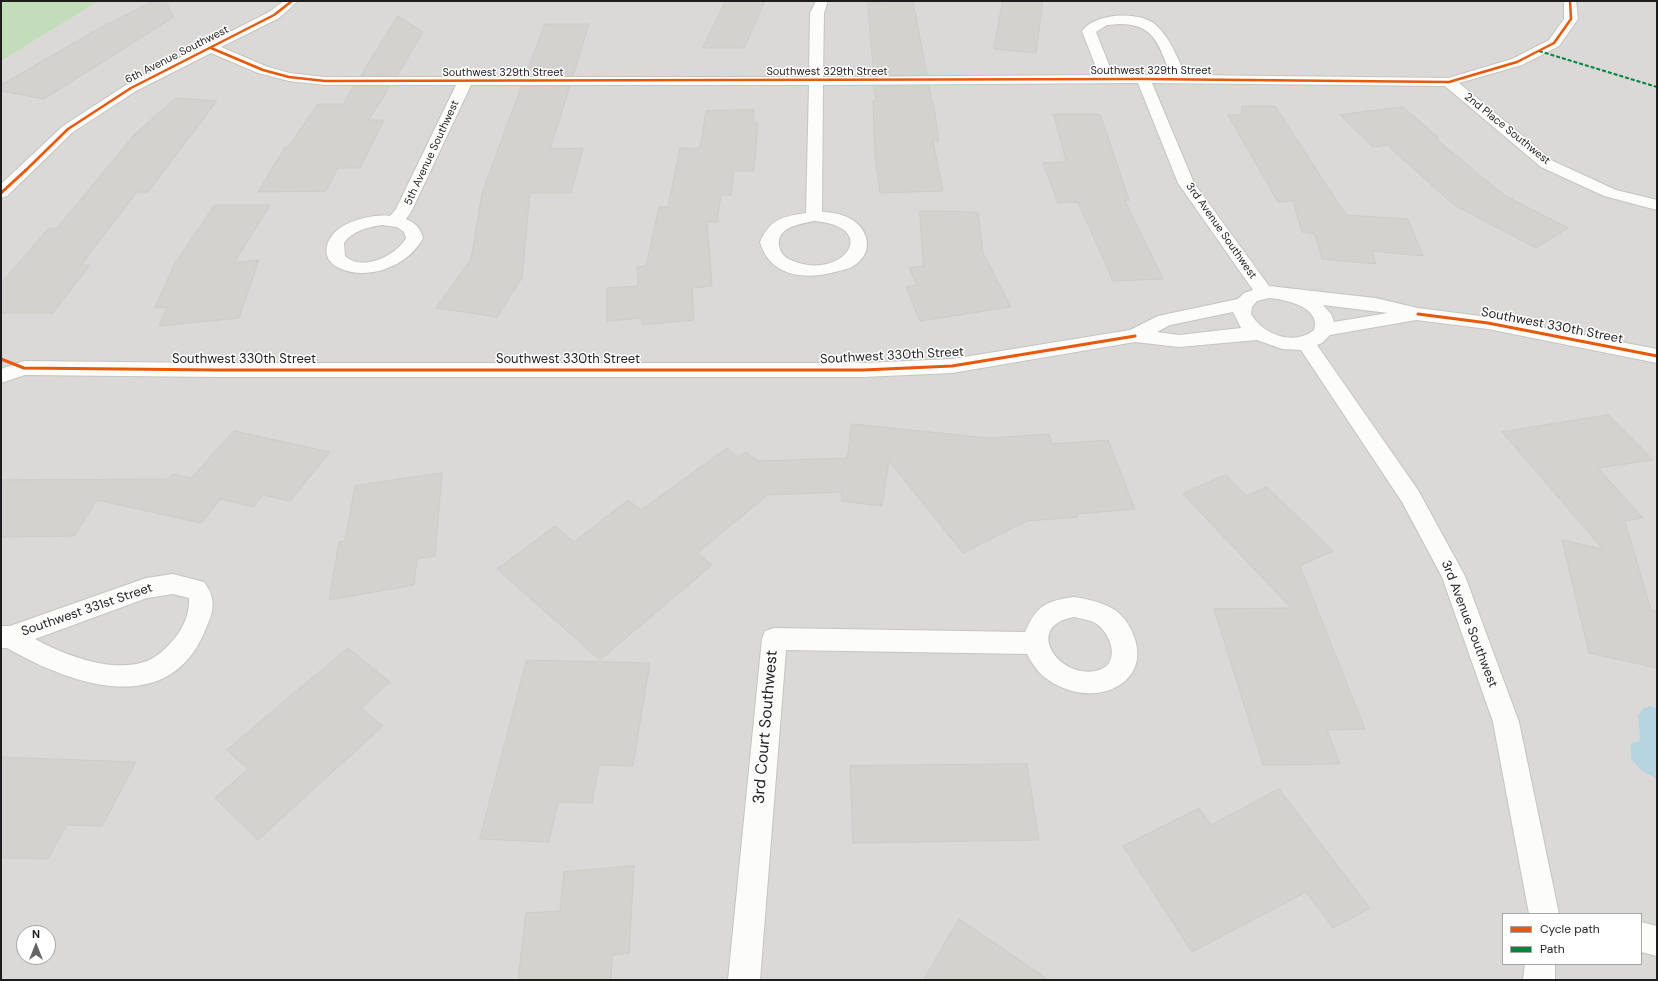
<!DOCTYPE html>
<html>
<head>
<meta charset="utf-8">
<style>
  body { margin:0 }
  #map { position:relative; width:1658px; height:981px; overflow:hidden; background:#eceae5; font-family:"DM Sans",sans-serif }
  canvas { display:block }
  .frame { position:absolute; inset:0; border:2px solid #1d1d1d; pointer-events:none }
  .legend { position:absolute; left:1502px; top:913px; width:140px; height:52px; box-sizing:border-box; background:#fff; border:1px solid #a5a5a5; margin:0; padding:5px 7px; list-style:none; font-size:12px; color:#1d1d1d }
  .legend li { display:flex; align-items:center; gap:8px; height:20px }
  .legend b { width:20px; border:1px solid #a5a5a5 }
  .north { position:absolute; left:16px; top:925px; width:40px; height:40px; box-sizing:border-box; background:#fff; border:1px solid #a5a5a5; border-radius:50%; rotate:0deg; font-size:11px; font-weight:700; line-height:16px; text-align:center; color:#1d1d1d }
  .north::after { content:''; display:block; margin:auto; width:14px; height:18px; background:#656563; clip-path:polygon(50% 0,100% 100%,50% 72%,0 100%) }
</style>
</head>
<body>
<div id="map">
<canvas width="1658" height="981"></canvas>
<div class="frame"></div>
<ul class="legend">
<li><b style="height:5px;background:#e8590c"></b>Cycle path</li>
<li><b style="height:5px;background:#00873e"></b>Path</li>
</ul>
<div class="north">N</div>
</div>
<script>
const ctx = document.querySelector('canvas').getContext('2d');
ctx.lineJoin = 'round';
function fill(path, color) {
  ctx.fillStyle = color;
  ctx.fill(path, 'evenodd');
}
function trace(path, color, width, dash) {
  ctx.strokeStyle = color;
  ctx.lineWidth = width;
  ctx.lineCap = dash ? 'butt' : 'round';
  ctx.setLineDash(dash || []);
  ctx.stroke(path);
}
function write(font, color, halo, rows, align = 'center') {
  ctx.font = font + ' "DM Sans",sans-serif';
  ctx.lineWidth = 3;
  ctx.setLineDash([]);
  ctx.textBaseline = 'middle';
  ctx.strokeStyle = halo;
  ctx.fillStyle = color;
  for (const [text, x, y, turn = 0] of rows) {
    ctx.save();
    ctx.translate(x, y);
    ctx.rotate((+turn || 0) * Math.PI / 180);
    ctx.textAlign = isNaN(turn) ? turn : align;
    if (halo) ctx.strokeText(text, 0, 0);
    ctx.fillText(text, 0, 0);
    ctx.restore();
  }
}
fill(new Path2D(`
  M99 1H1657V980H1V61ZM1503 914H1641V964H1503ZM24 933H48V957H24Z`), '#dbd9d7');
fill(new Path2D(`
  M1 1H99L1 61Z`), '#c3dcb9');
fill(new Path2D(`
  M1650 706 1657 708V779L1641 770 1631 759V744L1639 741 1640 737 1638 716 1642 709Z`), '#b7d5e1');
const building = new Path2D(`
  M153 1H165L174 17 44 99 1 91V85L91 33Z
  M726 1H765L744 48H703Z
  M868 1 886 4 889 1H913L927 75H874Z
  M1003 1H1043L1036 53 994 49Z
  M398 16 423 32 397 76H361Z
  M545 24H589L573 76H526Z
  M354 86H390L369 120H384L360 168H338L326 191 258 192 285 147H288L318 104H343Z
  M522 86H570L550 149 583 148 571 193H530L522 278 497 317 436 308 471 259 482 193Z
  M874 86H929L932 102H933L939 141H933L943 191 880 193 875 156 873 101H876Z
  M176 98 217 101 148 192H137L81 265H90L53 313H1V283L49 228H57L135 134Z
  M1242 106H1275L1346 215 1408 219 1423 256 1372 251 1376 264 1322 259 1315 234 1302 232 1293 201 1278 202 1228 115H1241Z
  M1403 107 1439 138 1436 139 1504 195 1568 228 1536 248 1454 205 1387 145 1373 147 1340 115Z
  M754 110 753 123H758L754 171H734L731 195H721L717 222H707L712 286 692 288 694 320 642 325V318L607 321V288L638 286 637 267 646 266 659 207H668L680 148H700L706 111Z
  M1054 114H1100L1129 200 1125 201 1163 279 1113 281 1078 202 1058 203 1043 163 1066 162Z
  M215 205H270L234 263 259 260 239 318 159 326 167 307 155 308 174 265Z
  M920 211 978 212 983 253 1011 307 920 321 906 287 917 285 909 268 923 266Z
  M1609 415 1653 460 1598 468 1643 518 1625 521 1651 610 1657 612V668L1589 653 1562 540 1603 549 1502 432Z
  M852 424 988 438 1049 434 1052 444 1108 440 1135 509 1077 514 1078 517 1027 521 963 553 889 461 882 506 841 501 842 492 768 495 697 553 712 565 600 660 497 569 555 526 574 542 628 500 641 510 727 448 738 457 746 452 758 461 847 458Z
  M234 431 330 452 290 501 263 495 253 507 221 499 201 523 97 500 74 536 1 537V480L169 479 173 474 191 478Z
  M442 473 435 556 417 559 414 585 329 600 339 542 345 541 355 486Z
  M1226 475 1246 496 1267 487 1333 551 1300 566 1365 729 1327 730 1340 764 1263 765 1214 609 1291 608 1183 494Z
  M348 648 390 682 361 708 383 726 258 840 215 798 248 769 227 750Z
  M527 660 650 663 633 766 599 765 592 803 558 802 549 842 480 839Z
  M1 757 136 762 102 826 67 825 48 859 1 858Z
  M1027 764 1039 840 853 843 850 766Z
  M1279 789 1370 908 1333 928 1306 892 1192 952 1123 846 1199 808 1211 825Z
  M634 866 629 953 612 955 611 980H518L526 913 560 911 564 872Z
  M959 919 1049 980H924Z`);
fill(building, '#d4d2ce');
trace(building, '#cfccc6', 1);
const minor = new Path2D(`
  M284 1H298L279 18 221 47 268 67 290 73 325 77H809L810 13 816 1H828L824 13 823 77 1099 75 1082 31C1095 12 1143 10 1158 27 1171 40 1178 59 1185 75L1448 78 1512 59 1549 40 1564 19V1H1576L1578 19 1559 46 1522 65 1459 83 1553 161 1616 190 1657 200V210L1604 196 1541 167 1445 86 1152 83 1194 183 1269 286 1375 298 1418 308 1488 317 1657 349V363L1488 329 1416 320 1330 335 1322 343 1317 345 1418 490 1465 576 1519 722 1559 914H1529L1493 722 1442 577 1402 502 1301 350 1282 349 1257 340 1179 347 1135 342 952 373 863 377H217L25 375 1 383V369L24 361 217 363H863L952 359 1130 330 1158 316 1238 299 1244 293 1253 290 1178 183 1138 83 823 85 822 212C831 212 841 214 849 218 868 228 875 251 855 265 850 269 842 270 835 272 805 280 770 277 760 242 771 218 782 217 806 213L809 85H471L412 210 406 219C416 223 420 228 423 238 409 265 369 282 339 268 318 258 326 236 343 226 356 219 375 214 390 216L396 209 456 85H325L289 81 258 73 211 53 136 91 73 132 7 196 1 198V184L63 126 126 85 269 12ZM1120 24C1156 24 1159 47 1171 75H1113L1096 32 1107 25ZM814 221C883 227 842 281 793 261 787 259 781 254 780 249 773 228 799 224 814 221ZM382 225 397 227 404 232 406 238C396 256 362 272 345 256L344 243C352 231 368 227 382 225ZM1269 298C1284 299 1322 307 1314 330 1295 346 1263 335 1251 314L1252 307 1257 301ZM1323 305 1388 313 1334 322 1331 314ZM1233 312 1241 328 1179 335 1157 332 1170 325Z
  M173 574 204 582C218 601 213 613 204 633 166 720 68 683 7 648H1V626H10L146 578ZM173 594 189 598C190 612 184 627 175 638 167 647 159 656 147 661 113 674 64 655 35 639L147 598Z
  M1074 597C1087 599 1103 602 1115 610 1123 616 1129 624 1133 634 1152 679 1105 704 1066 689 1047 682 1036 672 1027 654L786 650 760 980H728L762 639 765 631 774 628 1025 632C1037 605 1046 601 1074 597ZM1074 617C1082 619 1091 620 1097 624 1113 636 1121 667 1095 671 1058 678 1023 626 1074 617Z
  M1641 922 1657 926V956L1641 952Z
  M1525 964H1555V980H1523Z`);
trace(minor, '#c4c4c1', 2);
fill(minor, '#fcfcfb');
trace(new Path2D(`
  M1539 51 1657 87`), '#00873e', 2, [4, 2]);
trace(new Path2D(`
  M211 48 263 70 289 77 325 81 1143 79 1449 82 1517 62 1554 43 1571 19 1570 1
  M25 171 68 129 131 88 274 15 292 1`), '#e8590c', 2.5);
trace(new Path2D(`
  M1 193 26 170
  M1418 314 1488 323 1657 356
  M1 359 24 368 217 370H863L952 366 1135 336`), '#e8590c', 3);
write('11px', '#1d1d1d', '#fff', [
  ["6th Avenue Southwest",177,55,-27],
  ["Southwest 329th Street",1151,71],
  ["Southwest 329th Street",827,72],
  ["Southwest 329th Street",503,73],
  ["2nd Place Southwest",1507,129,39],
  ["5th Avenue Southwest",432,153,-65],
  ["3rd Avenue Southwest",1221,231,55]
]);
write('13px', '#1d1d1d', '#fff', [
  ["Southwest 330th Street",1552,326,11],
  ["Southwest 330th Street",892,356,-3],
  ["Southwest 330th Street",244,360],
  ["Southwest 330th Street",568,360],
  ["Southwest 331st Street",87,610,-19],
  ["3rd Avenue Southwest",1469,624,69]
]);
write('16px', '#1d1d1d', '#fff', [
  ["3rd Court Southwest",766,727,-85]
]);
</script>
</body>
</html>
